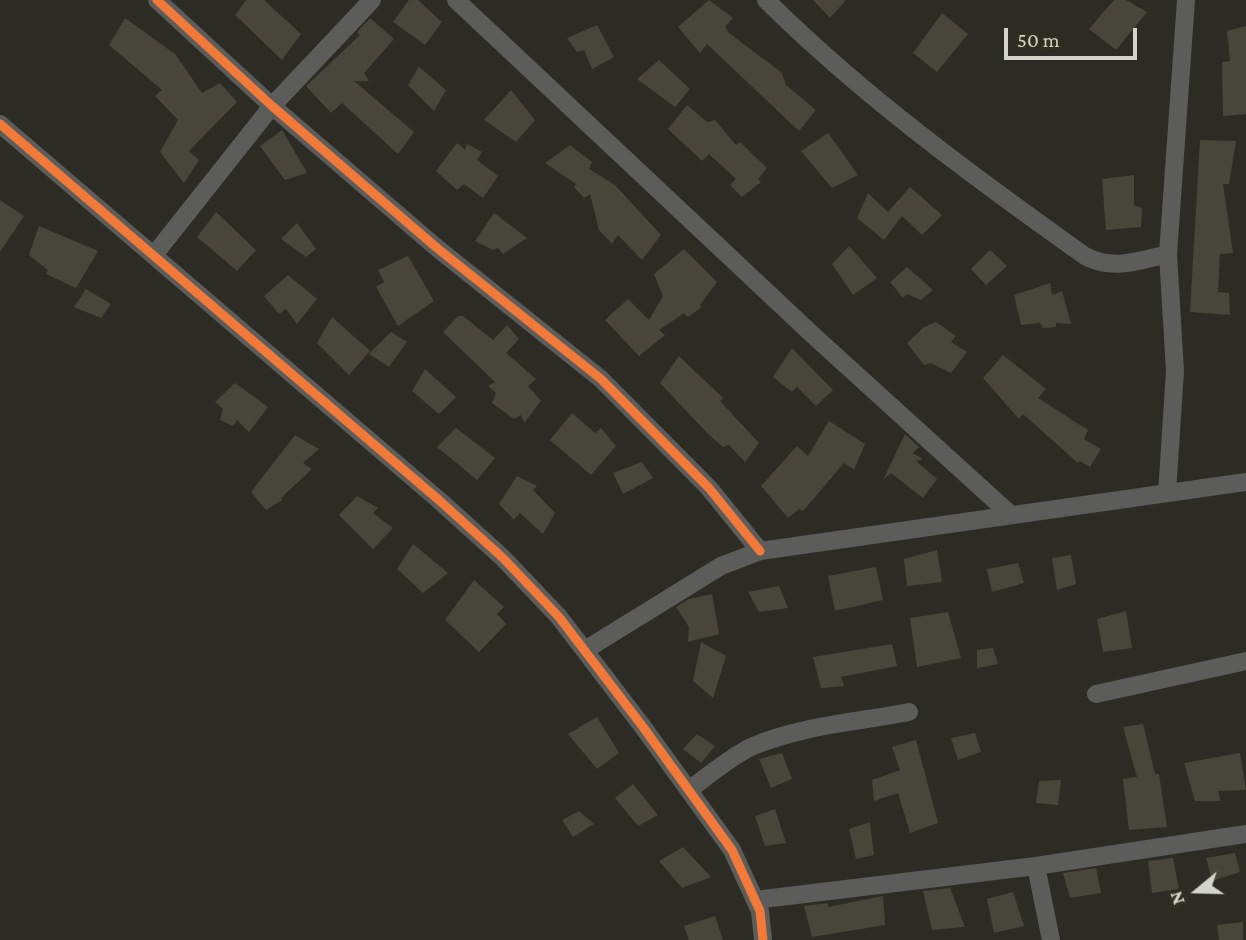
<!DOCTYPE html>
<html>
<head>
<meta charset="utf-8">
<style>
  body { margin:0 }
  #map { position:relative; width:1246px; height:940px; overflow:hidden; background:#2c2c24; font-family:"Crimson Pro",serif }
  canvas { display:block }
  .north { position:absolute; left:1162px; top:856px; width:70px; height:70px; -webkit-text-stroke:5px #2f3020; paint-order:stroke; rotate:251deg; font-size:19px; font-weight:700; line-height:28px; text-align:center; color:#d3d4ca }
  .north::after { content:''; display:block; margin:auto; width:24px; height:32px; background:#d3d4ca; clip-path:polygon(50% 0,100% 100%,50% 72%,0 100%) }
  .scale { position:absolute; left:1004px; top:28px; width:133px; height:32px; box-sizing:border-box; border:4px solid #d3d4ca; border-top:0; padding-left:9px; font-size:21px; line-height:24px; white-space:nowrap; color:#d3d4ca; -webkit-text-stroke:5px #2f3020; paint-order:stroke }
</style>
</head>
<body>
<div id="map">
<canvas width="1246" height="940"></canvas>
<div class="north">N</div>
<div class="scale">50 m</div>
</div>
<script>
const ctx = document.querySelector('canvas').getContext('2d');
ctx.lineJoin = 'round';
function fill(path, color) {
  ctx.fillStyle = color;
  ctx.fill(path, 'evenodd');
}
function trace(path, color, width, dash) {
  ctx.strokeStyle = color;
  ctx.lineWidth = width;
  ctx.lineCap = dash ? 'butt' : 'round';
  ctx.setLineDash(dash || []);
  ctx.stroke(path);
}
fill(new Path2D(`
  M246 0H264L301 34 282 60 235 15Z
  M409 0H418L442 22 425 45 393 22Z
  M709 0 733 18 725 27 729 33 782 73 786 85 816 110 799 131 707 44 700 53 678 27Z
  M813 0H846L830 18Z
  M1114 0H1126L1147 12 1116 50 1089 29Z
  M942 13 968 34 937 72 913 53Z
  M125 18 175 54 202 93 220 83 237 102 189 151 199 160 184 183 160 152 178 120 155 96 162 90 109 45Z
  M370 18 394 39 364 73 369 81H354L414 132 398 154 342 103 331 113 306 86 360 35 357 32Z
  M597 25 614 57 592 69 584 50 577 52 567 38Z
  M1246 26V114L1223 116 1222 62 1230 61 1227 31Z
  M659 60 690 89 675 107 637 79Z
  M419 67 446 90 434 111 408 85Z
  M511 90 535 120 516 142 484 120Z
  M687 105 707 122 715 120 736 145 740 142 767 168 758 179 761 182 742 197 730 185 736 179 709 154 702 161 668 129Z
  M282 130 307 173 285 180 260 146Z
  M828 133 858 175 832 188 801 151Z
  M1200 140 1236 141 1229 184H1223L1233 253 1220 254 1218 292 1229 293 1230 315 1190 312Z
  M457 143 465 150 467 144 482 152 477 160 498 176 483 198 464 184 457 190 436 171Z
  M570 145 592 162 589 169 615 185 661 235 642 260 618 235 612 244 599 230 590 194 584 198 574 187 576 184 545 163Z
  M1134 175V205L1142 208 1141 227 1106 230 1102 179Z
  M910 187 942 215 922 235 902 216 884 240 857 218 868 193 888 212Z
  M0 200 24 216 0 252Z
  M216 212 256 250 237 271 197 237Z
  M494 213 527 238 503 254 498 248 493 250 475 241Z
  M297 223 316 249 306 257 281 239Z
  M39 226 98 251 76 288 46 274 48 270 29 255Z
  M849 246 877 278 853 295 832 264Z
  M684 249 717 282 700 305 702 307 688 317 684 313 659 330 665 335 639 356 605 320 628 299 649 320 663 296 654 274Z
  M990 250 1007 266 986 285 971 269Z
  M408 256 434 301 398 326 376 287 384 282 378 270Z
  M907 267 933 290 921 300 907 294 903 298 890 282Z
  M288 275 317 299 297 324 286 309 279 314 264 296Z
  M1050 283 1052 295 1062 291 1071 324 1056 323V327L1043 328 1040 323 1021 325 1014 295Z
  M86 289 111 304 101 318 74 307Z
  M458 316H463L493 340 507 325 519 339 506 353 536 379 528 386 541 401 524 423 521 415 514 419 492 403 496 393 488 386 495 382 443 332Z
  M332 317 370 351 349 375 317 343Z
  M936 322 956 336 951 342 967 352 951 373 931 363 924 365 907 343 924 327Z
  M391 332 407 342 389 367 369 354Z
  M792 348 833 390 816 406 797 387 792 392 773 377Z
  M1003 355 1046 389 1038 398 1088 430 1084 439 1101 449 1090 467 1080 461 1078 463 1023 414 1019 419 983 378Z
  M679 356 723 398 720 401 759 443 745 462 729 445 723 447 708 434 660 383Z
  M425 369 456 397 439 414 412 391Z
  M235 383 268 407 249 432 237 420 233 426 220 420 223 409 215 402Z
  M572 413 595 433 601 428 616 446 591 475 550 440Z
  M829 421 865 444 854 470 844 463 803 511 799 509 788 518 761 486 797 446 808 456Z
  M456 428 495 458 477 480 437 447Z
  M905 434 919 447 913 453 923 459 916 461 937 479 923 498 891 473 883 480Z
  M295 435 319 449 303 463 312 469 281 498 282 500 266 510 251 492Z
  M642 462 653 478 623 494 613 473Z
  M517 476 537 486 533 490 555 513 543 534 520 513 514 520 499 504Z
  M357 496 378 508 373 513 393 528 373 549 339 515Z
  M413 544 448 573 423 593 397 569Z
  M937 550 942 582 907 586 904 559Z
  M1071 555 1076 584 1057 590 1052 558Z
  M1018 563 1024 583 992 592 987 569Z
  M876 567 883 600 835 611 828 576Z
  M474 580 504 607 497 614 506 624 479 652 445 620Z
  M779 586 788 608 759 612 748 592Z
  M712 594 719 634 688 642 689 627 676 607 689 599Z
  M1126 611 1132 648 1103 652 1097 619Z
  M948 612 961 658 917 667 910 618Z
  M701 642 726 656 713 698 693 681Z
  M892 644 897 666 841 677 844 686 821 688 813 657Z
  M993 648 998 664 977 668V650Z
  M597 717 619 753 597 769 568 734Z
  M1143 724 1155 774H1159L1167 827 1129 830 1123 779 1137 777 1123 727Z
  M975 733 981 752 958 760 951 738Z
  M697 734 715 746 701 763 683 749Z
  M916 740 938 823 910 833 898 793 874 801 872 780 900 770 892 747Z
  M782 753 792 779 771 788 759 759Z
  M1240 753 1246 790 1218 791 1221 801H1195L1184 763Z
  M1061 780 1058 805 1036 803 1039 781Z
  M633 784 658 815 638 826 615 798Z
  M775 809 786 843 765 846 755 816Z
  M579 811 594 824 573 837 562 820Z
  M870 822 874 855 856 859 849 829Z
  M683 847 711 877 682 888 659 861Z
  M1235 853 1240 872 1212 881 1206 858Z
  M1173 858 1179 889 1152 893 1148 861Z
  M1096 868 1101 893 1070 898 1063 873Z
  M950 888 965 927 932 930 923 891Z
  M1013 892 1024 926 994 933 987 899Z
  M883 896 885 925 812 937 804 906 828 903V907Z
  M715 916 723 940H689L684 926Z
  M1243 922V940H1219L1217 925Z`), '#48463b');
trace(new Path2D(`
  M157 0 272 106 437 248 601 379 709 488 760 551
  M456 0 815 337 1011 515
  M766 0C863 96 974 177 1085 256 1113 271 1138 261 1168 254
  M0 124 440 501 503 558 559 617 643 727 732 850 760 911 763 940
  M154 255 272 106 372 0
  M1167 493 1175 371 1168 254 1186 0
  M585 650 721 566 760 551 1246 482
  M1096 694 1246 661
  M689 790C709 775 729 758 751 747 799 726 858 722 909 712
  M1036 866 1051 940
  M755 900 1036 866 1246 834`), '#5c5c5a', 18);
trace(new Path2D(`
  M157 0 272 106 437 248 601 379 709 488 760 551
  M0 124 440 501 503 558 559 617 643 727 732 850 760 911 763 940`), '#f17a3a', 9);
</script>
</body>
</html>
